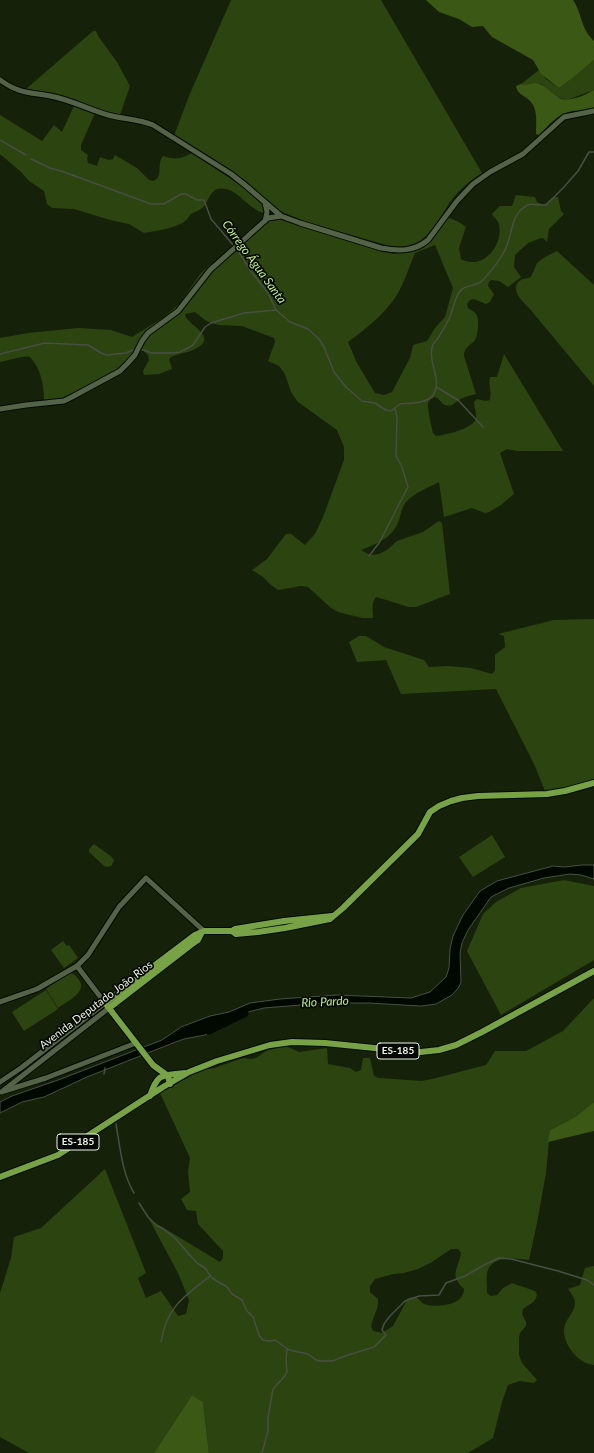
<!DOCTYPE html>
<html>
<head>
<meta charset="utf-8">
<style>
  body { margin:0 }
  canvas { display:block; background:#152108 }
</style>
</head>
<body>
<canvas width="594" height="1453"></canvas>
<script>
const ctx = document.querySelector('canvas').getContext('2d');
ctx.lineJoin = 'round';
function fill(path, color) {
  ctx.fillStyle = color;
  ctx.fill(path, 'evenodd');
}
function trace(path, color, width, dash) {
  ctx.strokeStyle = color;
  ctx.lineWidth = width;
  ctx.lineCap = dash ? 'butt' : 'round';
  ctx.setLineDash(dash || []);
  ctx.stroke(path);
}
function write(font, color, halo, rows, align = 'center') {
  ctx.font = font + ' Lato,sans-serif';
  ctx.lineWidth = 3.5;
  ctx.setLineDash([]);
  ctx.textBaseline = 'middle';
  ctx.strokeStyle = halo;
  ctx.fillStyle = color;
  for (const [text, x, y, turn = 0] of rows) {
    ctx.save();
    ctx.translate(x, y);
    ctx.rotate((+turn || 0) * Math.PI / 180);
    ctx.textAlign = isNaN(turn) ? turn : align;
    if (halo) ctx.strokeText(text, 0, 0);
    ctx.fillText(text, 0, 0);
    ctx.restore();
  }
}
fill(new Path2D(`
  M231 0H381L482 173C470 180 458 191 450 202 434 226 425 251 390 246L309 223 282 212 274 207 247 182 228 168 174 136 189 96Z
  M93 31H96L98 36 117 62 130 86 120 115 107 113 55 94 26 89Z
  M594 60V90L567 100 558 97 541 84 523 85 521 84 539 70 546 79 559 88 574 77Z
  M74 106 95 113 81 145V150L88 155 87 159 88 163 97 166 100 157 109 160 113 159 115 155 137 168 149 180 154 181C164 175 156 165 163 156 174 160 182 159 192 153L243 187 262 204 264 213C247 208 240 192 226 189 209 185 210 202 202 208 198 211 194 212 191 214 189 216 187 220 185 221 177 228 155 231 144 233L129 224 110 220 74 209 52 208 47 204 44 191 29 181 21 172 0 154V115L42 141 54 125 62 132Z
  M516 195 535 197 537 202 544 205 553 197H558L561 211 564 214 549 229 547 242 543 238H541L528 243 515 255 514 267 521 277 508 287 499 281 491 280 489 282 488 286 494 294 490 302 486 304 474 299 470 300 467 304 468 308C471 310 475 312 476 314 480 320 478 334 475 340 470 346 464 347 464 356L476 394C472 395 467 396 463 398 456 400 453 408 445 405 441 403 440 399 435 397 432 398 429 400 428 403 427 406 432 429 433 433L436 436C445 435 474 429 476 418 477 414 474 407 474 402L477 399 486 401 490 400C492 392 488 385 490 377H497L504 354 563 451H517L507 449 500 453 514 494 501 505 489 512 485 513 472 508 444 517 439 482C430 487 414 493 407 501 402 506 401 514 399 520 392 539 378 543 361 550L370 555 379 554 387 550 397 541 423 532 439 521 442 523 450 594 416 607H409L376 597C371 603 373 610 373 618H362L338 612 331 608 308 587 301 586 278 590 271 585 263 577 252 570 267 559 286 534H291L305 545 315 534 323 517 344 460V447L337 430 298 402 291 392 285 374 279 366 268 361 275 342 274 338 242 326 218 325 209 322 205 320 195 312 185 314C185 324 221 337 195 349 188 353 179 353 171 357L169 359 172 369 159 374 144 375 143 371 149 360 148 355 139 347C131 359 123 369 111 376 104 380 96 380 90 384 72 396 68 401 44 401 44 386 41 368 30 357 24 355 8 361 0 362V338L28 333 78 328 111 330 132 337 164 317 179 304 201 273 210 265 216 268 264 224 275 217 365 246 393 254 410 251 426 243 447 217 459 222 466 227 459 248 461 259C482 271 504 246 499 224 498 221 494 217 492 214L500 206H512ZM435 245 453 288 445 317 435 328 427 341 413 345 410 358 392 392 384 395 375 393 357 363 348 342C364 330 380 318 392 302 403 288 408 269 415 253Z
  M557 251 594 285V386L529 308C523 302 508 288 521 280 524 278 527 279 531 277L537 263 545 257Z
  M594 619V779L569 787 545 791 534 764 496 689 401 694 386 660 357 662 349 642 359 636H366L384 647 424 660 429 667 448 666 471 668 492 674 495 670V655L505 647 504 636 498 634 554 620Z
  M492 835 505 857 473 877 459 857Z
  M94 844 112 857 114 861 111 866 107 867 104 866 89 852V849Z
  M564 880 594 886V960L501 1015 467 951 483 914 496 902 521 888Z
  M63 941 67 946 69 945 78 958 64 968 51 950Z
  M69 973C74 973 76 976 79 980 88 992 66 1002 58 1008L46 989Z
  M46 990 58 1009 24 1031 12 1012Z
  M594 998V1102L575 1117 550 1130 546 1173 537 1223 529 1260C515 1258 491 1255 487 1273 486 1279 487 1287 487 1293L491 1296 497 1295 503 1288 512 1283 535 1291 537 1294C536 1303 529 1304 523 1309L522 1314 526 1322V1326L520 1333 519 1337V1355L522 1363 537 1380 534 1383 520 1381 508 1385 502 1402 493 1438 468 1453H209L203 1402 192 1395 154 1453H29L0 1437V1293L11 1258 14 1237 41 1228 105 1169 146 1273 138 1278 146 1298 161 1291 178 1316 186 1314 189 1300 178 1273 149 1219 220 1262 223 1258V1251L198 1224 196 1211 187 1210 181 1199 190 1192 188 1171 190 1158 160 1093 201 1070 214 1068 243 1058 251 1059 256 1058 268 1050 281 1047H288L299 1052 327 1048 328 1064 350 1068 356 1072 361 1070 363 1058H370L374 1076 379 1078 422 1081 436 1078 486 1065 495 1051H526L563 1031ZM451 1249H458L461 1253C458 1270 449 1275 464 1289 464 1306 436 1308 424 1304 420 1302 419 1297 414 1297 413 1297 408 1298 408 1298L393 1326 382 1333 373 1331 371 1326C373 1317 379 1308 378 1299L370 1292V1286L375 1279 393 1274 404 1273 418 1269 432 1262Z
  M594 1266V1365C579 1364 563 1345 564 1329 565 1319 575 1312 575 1303 575 1298 571 1293 568 1289L580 1285 585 1268Z`), '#2c4410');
fill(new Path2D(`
  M426 0H573C583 15 580 28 594 41V60L574 77 559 88 541 74 536 65 533 60 492 37 483 26 472 27 459 19 439 12Z
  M536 83C545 85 551 92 558 97 567 104 585 95 594 90V110C587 112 579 110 572 111 557 114 549 125 539 135L536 134C536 124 538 110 531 102 527 96 517 95 516 86L521 84 523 85Z
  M594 1102V1131L548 1142 550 1130 575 1117Z
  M192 1395 203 1402 209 1453H154Z`), '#3b5815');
const water = new Path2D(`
  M583 865H594V879L581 875 570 874 544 878 509 888 491 897 468 930 462 943 460 953 461 982 459 987 452 995 436 1004 421 1006 368 1003H326L264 1008 244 1013 223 1023 205 1035 184 1039 173 1043 87 1077 44 1097 22 1102 0 1113V1102L12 1096 61 1079 162 1040 181 1027 210 1016 229 1012 250 1003 280 999 337 995 411 998 430 992 446 977 449 968 450 949 453 936 463 915 480 891 497 881 553 866 564 867Z`);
fill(water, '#000800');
trace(water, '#474f45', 1);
trace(new Path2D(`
  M0 140 26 155
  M31 159 50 168 64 172 151 204H164L181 194H186L197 200H204L211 219 234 246
  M237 249 250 270 268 293 276 310 290 322 308 329 319 339 324 347 334 372 346 387 362 401 375 403 386 410 391 411 400 404C409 403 427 404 433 395 443 380 428 364 432 348 432 344 436 341 438 338 442 332 446 325 449 319 453 311 454 299 460 291 465 285 473 286 479 283 485 280 501 258 504 252 512 239 510 218 523 208 531 201 537 206 546 205L564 187 578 171 589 152H594
  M140 349 152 353H173L180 352 193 345 205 327 211 323 244 313 276 310
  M0 354 45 343 88 345 101 353 107 355 126 353 133 350
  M436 387 458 400 483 427
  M369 556 379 543 408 487 402 467 396 456 397 417 395 409
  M104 1074 105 1068
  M116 1124C120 1147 122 1173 134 1193
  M139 1203 148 1217 157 1226 162 1228 174 1237 197 1263 205 1268 212 1278 227 1287 232 1294 242 1300 247 1311 253 1317 259 1335 263 1340 269 1341 275 1340 289 1350 308 1354 316 1360 320 1361H333L345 1356 374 1347 386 1335 382 1330 384 1324 389 1317 405 1301 419 1296 439 1295 446 1283 465 1276 484 1265 499 1258 511 1259 558 1271 587 1280 594 1285
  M161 1342C167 1306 184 1297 210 1276
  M262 1453 268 1431V1418L273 1389 284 1377 287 1372 286 1358 287 1350`), '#474f45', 1.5);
trace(new Path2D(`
  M209 1030 244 1013`), '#000800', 9);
const minor = new Path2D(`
  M0 80C20 95 33 92 55 97 73 101 90 110 108 115 123 119 138 119 153 125L231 174 245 185 281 216 300 223 381 248C398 251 414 252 428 240L457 201 473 184 490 172 523 154 564 117 594 111
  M265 221 267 212 265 203
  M0 409 26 405 64 401 72 397 120 371 127 364 135 355 142 341 148 333 178 311 210 270 268 218 281 216
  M0 1002 37 989 77 966 88 955 119 907 146 878 204 931
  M0 1082 21 1068 105 1003 77 966
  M4 1090 109 1008
  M1 1092 46 1078 136 1043`);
const major = new Path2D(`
  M232 931 235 929 284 921 332 916
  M109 1008 192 944 198 940 202 932
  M170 1084 168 1076 153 1065 105 1003 195 935 204 931H232L236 934 258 932 285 928 330 919 343 908 418 834 430 812 439 806 451 801 462 798 478 796 547 794 565 791 594 783
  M150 1096C158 1072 162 1076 185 1073
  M0 1177 58 1155 163 1087 189 1072 217 1061 270 1045 292 1042 325 1043 404 1051 421 1052 439 1050 456 1045 482 1032 594 971`);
trace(minor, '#030a00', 7);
trace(major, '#030a00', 8);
trace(minor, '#546247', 5);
trace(major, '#77a245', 6);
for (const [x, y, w] of [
  [398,1051,42],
  [78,1142,42]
]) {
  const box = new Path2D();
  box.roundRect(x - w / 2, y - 8, w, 16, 3);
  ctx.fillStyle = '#050802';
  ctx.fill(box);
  trace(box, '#ecf5e5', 1);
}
write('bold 10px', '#ecf5e5', null, [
  ["ES-185",398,1051],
  ["ES-185",78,1142]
]);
write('11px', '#ecf5e5', '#050802', [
  ["Avenida Deputado João Rios",96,1005,-37]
]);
write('italic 12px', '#bdec8f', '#050802', [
  ["Córrego Água Santa",254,262,54],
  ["Rio Pardo",325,1002,-3]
]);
</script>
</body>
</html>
